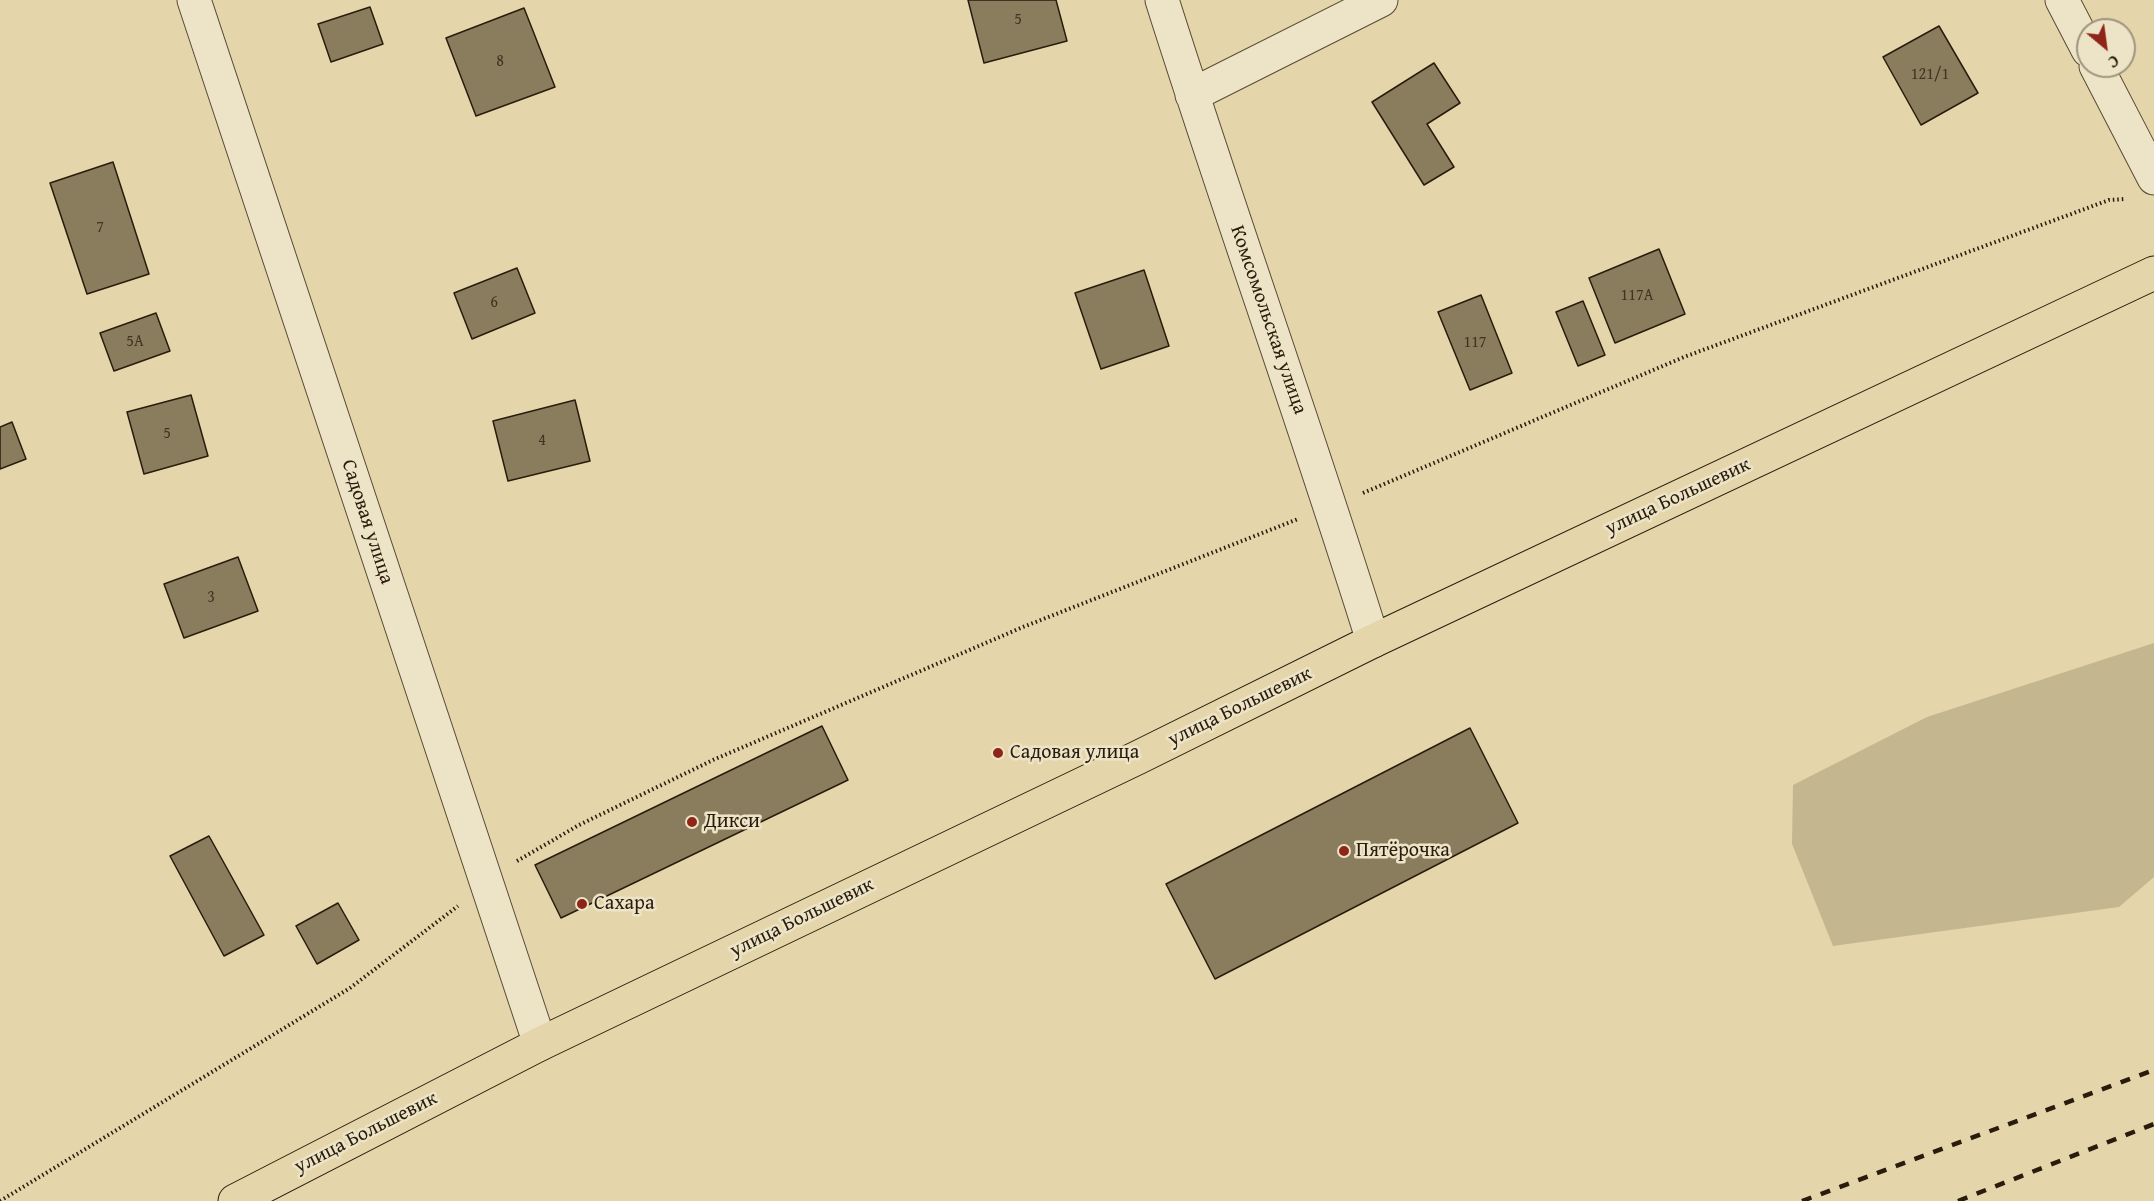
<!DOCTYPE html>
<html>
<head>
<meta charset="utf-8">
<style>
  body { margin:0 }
  #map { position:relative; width:2154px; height:1201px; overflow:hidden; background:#e4d6aa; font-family:"Gentium Book Plus",serif }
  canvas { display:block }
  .north { position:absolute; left:2076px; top:18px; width:60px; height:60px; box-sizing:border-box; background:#ede4c8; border:2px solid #9f947d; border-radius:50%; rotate:151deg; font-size:16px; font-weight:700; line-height:24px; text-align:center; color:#291c0c }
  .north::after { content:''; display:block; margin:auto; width:21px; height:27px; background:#8f2418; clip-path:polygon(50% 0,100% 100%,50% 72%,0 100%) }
</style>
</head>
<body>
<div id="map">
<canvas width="2154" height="1201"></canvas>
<div class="north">С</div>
</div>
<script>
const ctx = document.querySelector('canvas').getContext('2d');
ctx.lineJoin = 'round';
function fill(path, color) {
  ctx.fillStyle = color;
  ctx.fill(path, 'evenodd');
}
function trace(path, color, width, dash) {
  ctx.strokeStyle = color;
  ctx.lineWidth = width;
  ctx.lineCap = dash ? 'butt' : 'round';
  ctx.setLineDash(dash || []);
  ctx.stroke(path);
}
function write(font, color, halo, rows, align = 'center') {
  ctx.font = font + ' "Gentium Book Plus",serif';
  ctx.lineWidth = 5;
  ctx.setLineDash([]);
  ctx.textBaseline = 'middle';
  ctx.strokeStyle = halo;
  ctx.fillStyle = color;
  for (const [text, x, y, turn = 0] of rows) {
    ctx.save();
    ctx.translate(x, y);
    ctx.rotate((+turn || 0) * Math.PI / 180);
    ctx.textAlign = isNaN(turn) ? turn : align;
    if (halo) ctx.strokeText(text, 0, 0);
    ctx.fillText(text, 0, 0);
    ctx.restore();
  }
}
fill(new Path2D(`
  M2154 643V877L2119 907 1833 946 1792 844 1793 785 1927 717Z`), '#c4b68f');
const building = new Path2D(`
  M968 0H1056L1067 41 984 63Z
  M370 7 383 44 331 62 318 24Z
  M524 8 555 87 476 116 446 38Z
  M1939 26 1978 93 1921 125 1883 57Z
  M1434 63 1460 103 1427 124 1454 167 1424 185 1372 102Z
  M113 162 149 274 87 294 50 183Z
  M1659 249 1685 314 1615 343 1589 278Z
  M517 268 535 313 472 339 454 293Z
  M1144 270 1169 346 1101 369 1075 293Z
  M1481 295 1512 373 1470 390 1438 312Z
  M1583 301 1605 355 1578 366 1556 312Z
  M156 313 170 351 114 371 100 333Z
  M191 395 208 456 144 474 127 412Z
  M575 400 590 461 508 481 493 421Z
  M12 422 26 459 0 469V427Z
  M238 557 258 611 184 638 164 584Z
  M822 726 848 780 561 918 535 865Z
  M1470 728 1518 823 1215 979 1166 884Z
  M209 836 264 935 224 956 170 856Z
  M338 903 359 940 317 964 296 926Z`);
fill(building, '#8a7d5e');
trace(building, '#291c0c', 1.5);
const street = new Path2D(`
  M194 0 540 1044
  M1162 0C1230 215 1306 426 1373 641
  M2062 0 2088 50
  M2096 66 2154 178
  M1192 95 1381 0`);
const primary = new Path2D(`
  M235 1201 540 1044 1137 758 1373 641 2154 273`);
trace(street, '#584a34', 35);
trace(primary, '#291c0c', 35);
trace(new Path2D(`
  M1363 493 1684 357 2109 200 2125 199
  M517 861 579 825 713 760 1023 627 1298 519
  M0 1201 350 988 458 906`), '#291c0c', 4, [1.5, 3]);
trace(street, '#ede4c8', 33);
trace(primary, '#e4d6aa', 33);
trace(new Path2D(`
  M1802 1201 2154 1070
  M1958 1201 2154 1124`), '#291c0c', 4.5, [10, 10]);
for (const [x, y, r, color] of [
  [998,753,6,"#8f2418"],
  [692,822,6,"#8f2418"],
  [1344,851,6,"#8f2418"],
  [582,904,6,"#8f2418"]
]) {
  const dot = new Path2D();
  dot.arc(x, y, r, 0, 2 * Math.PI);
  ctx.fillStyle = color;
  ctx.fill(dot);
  trace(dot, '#ede4c8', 2);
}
write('16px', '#413420', null, [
  ["5",1018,20],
  ["8",500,62],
  ["121/1",1930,75],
  ["7",100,228],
  ["117А",1637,296],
  ["6",494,303],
  ["5А",135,342],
  ["117",1475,343],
  ["5",167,434],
  ["4",542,441],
  ["3",211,598]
]);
write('20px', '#291c0c', '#ede4c8', [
  ["Комсомольская улица",1268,320,71],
  ["улица Большевик",1678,497,-25],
  ["Садовая улица",367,522,72],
  ["улица Большевик",1240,707,-26],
  ["улица Большевик",802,918,-26],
  ["улица Большевик",366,1133,-27]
]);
write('20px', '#291c0c', '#ede4c8', [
  ["Садовая улица",1010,753],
  ["Дикси",704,822],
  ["Пятёрочка",1356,851],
  ["Сахара",594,904]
], 'left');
</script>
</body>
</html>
